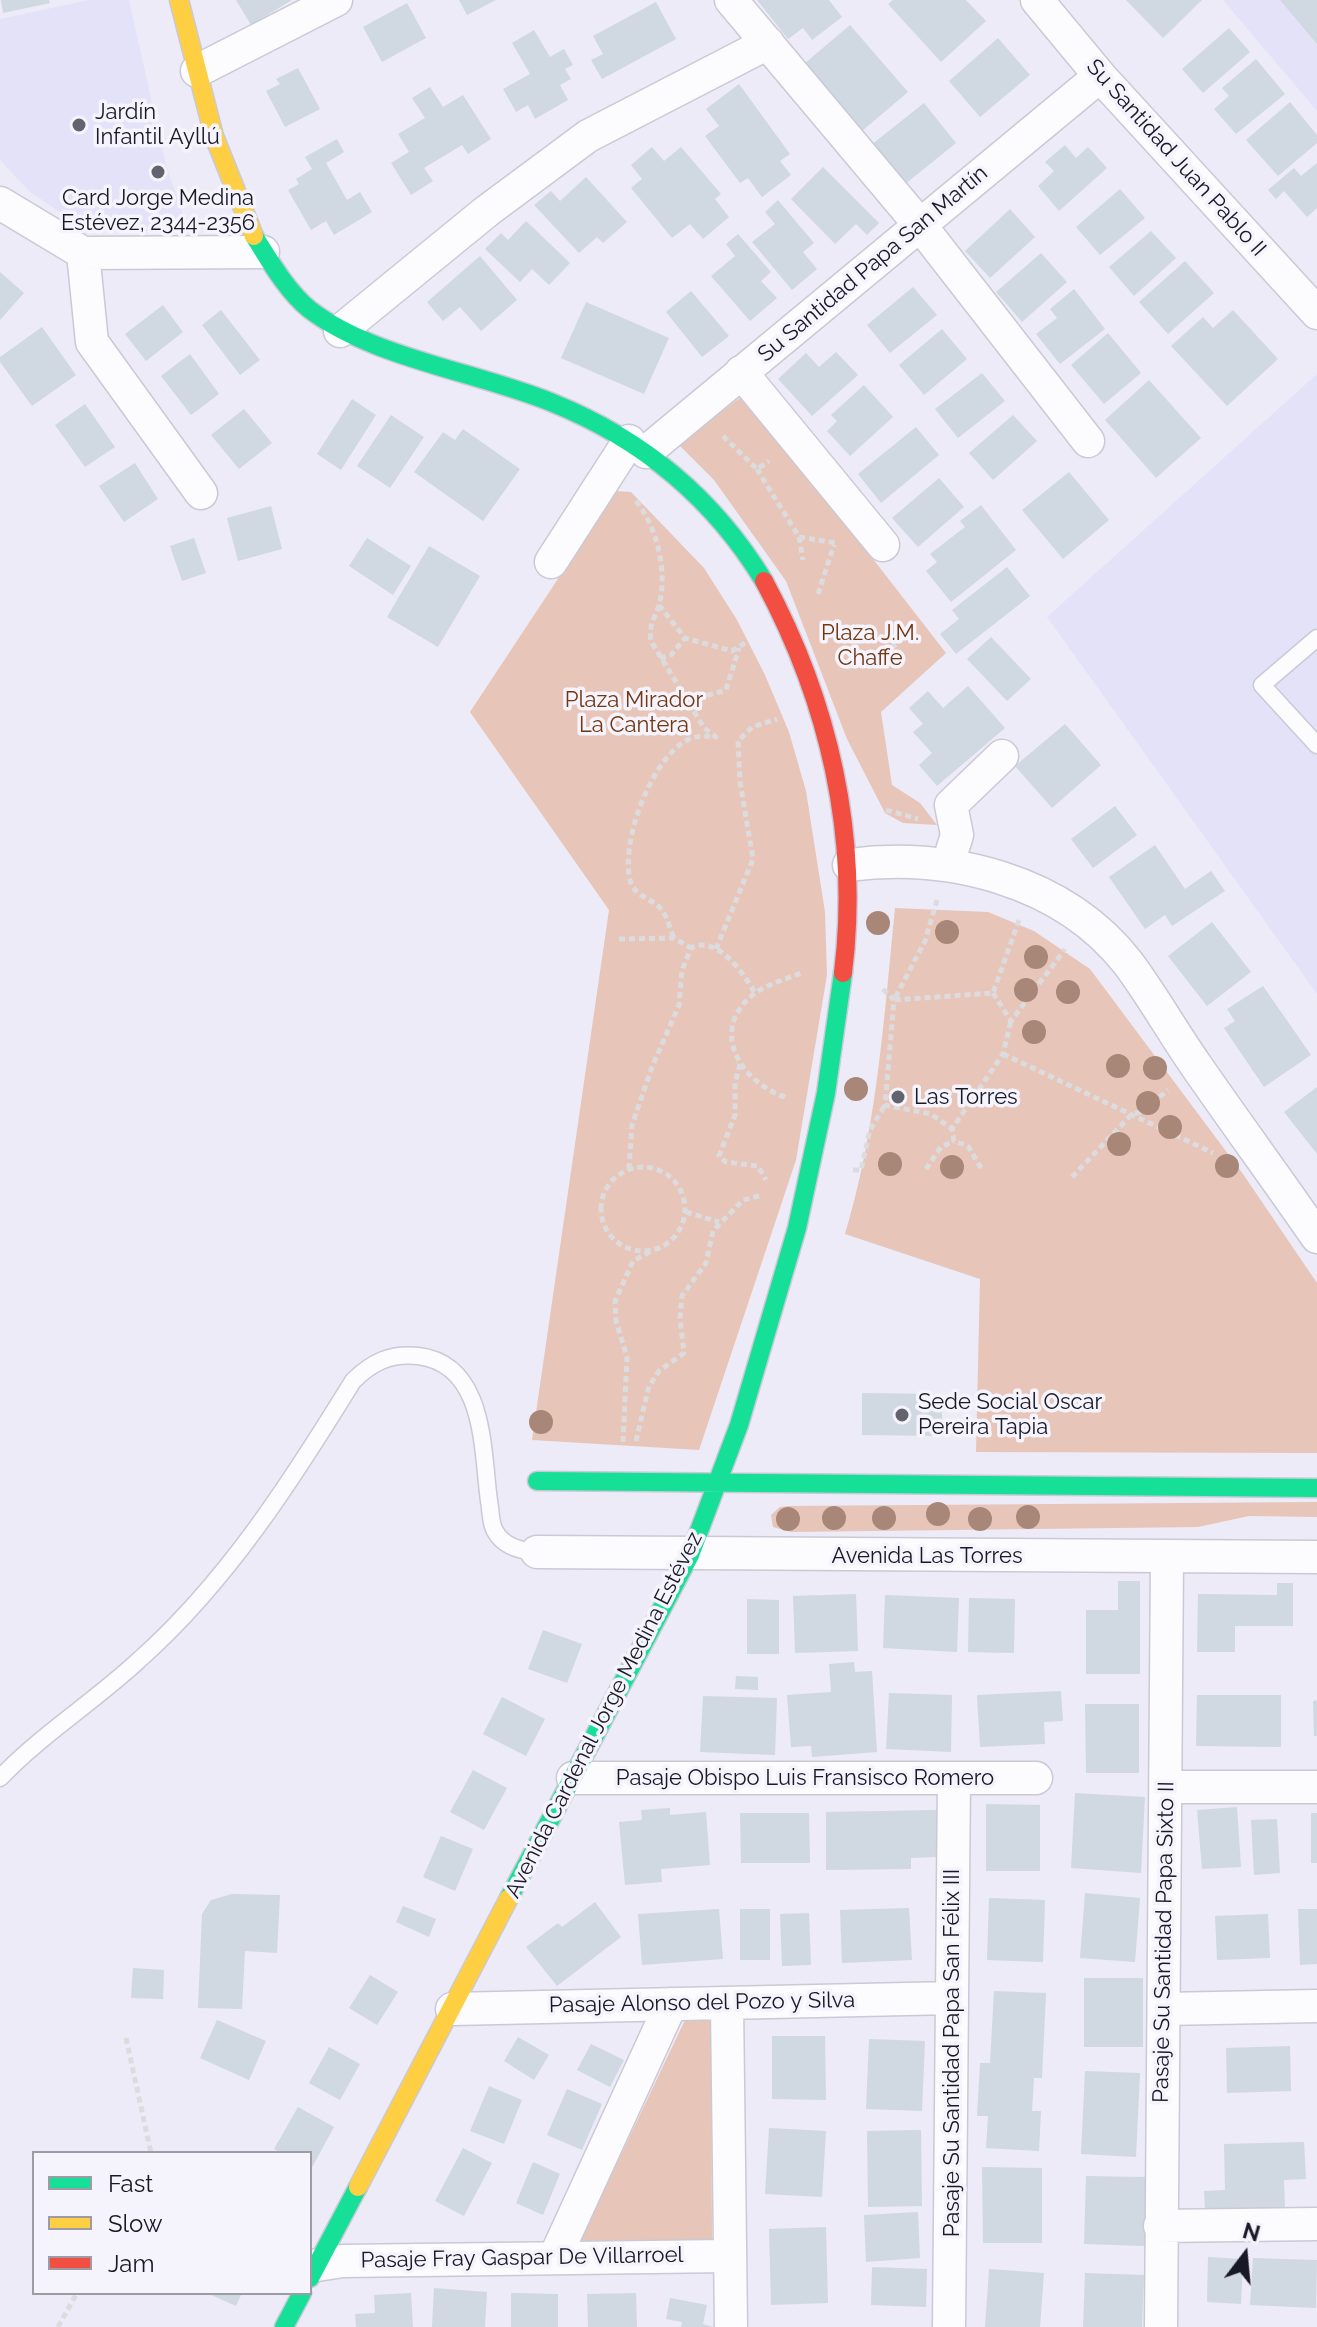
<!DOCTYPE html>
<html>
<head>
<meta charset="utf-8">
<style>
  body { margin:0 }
  #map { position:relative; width:1317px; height:2327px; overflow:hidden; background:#ecebf7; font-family:Raleway,sans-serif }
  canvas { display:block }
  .legend { position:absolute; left:32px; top:2151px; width:280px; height:144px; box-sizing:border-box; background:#f5f4fc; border:2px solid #9d9ca6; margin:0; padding:10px 14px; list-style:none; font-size:24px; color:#191826 }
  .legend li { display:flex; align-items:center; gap:16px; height:40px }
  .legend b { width:40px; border:2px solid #9d9ca6 }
  .north { position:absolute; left:1205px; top:2215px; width:80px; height:80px; -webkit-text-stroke:6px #f5f4fc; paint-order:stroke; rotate:16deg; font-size:22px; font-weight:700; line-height:32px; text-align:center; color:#191826 }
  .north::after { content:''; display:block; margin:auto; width:28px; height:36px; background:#191826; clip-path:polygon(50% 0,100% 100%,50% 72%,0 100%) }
</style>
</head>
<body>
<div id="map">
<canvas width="1317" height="2327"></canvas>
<ul class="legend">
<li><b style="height:10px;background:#16e098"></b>Fast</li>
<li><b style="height:10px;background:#ffcf43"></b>Slow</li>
<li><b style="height:10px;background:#f24e42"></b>Jam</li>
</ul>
<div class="north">N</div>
</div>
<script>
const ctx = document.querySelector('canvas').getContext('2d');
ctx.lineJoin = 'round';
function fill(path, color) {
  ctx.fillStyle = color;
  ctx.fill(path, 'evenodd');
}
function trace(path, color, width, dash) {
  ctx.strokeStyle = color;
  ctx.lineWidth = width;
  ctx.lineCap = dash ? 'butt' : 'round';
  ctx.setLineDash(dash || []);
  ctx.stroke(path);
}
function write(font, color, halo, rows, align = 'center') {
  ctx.font = font + ' Raleway,sans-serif';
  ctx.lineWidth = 7;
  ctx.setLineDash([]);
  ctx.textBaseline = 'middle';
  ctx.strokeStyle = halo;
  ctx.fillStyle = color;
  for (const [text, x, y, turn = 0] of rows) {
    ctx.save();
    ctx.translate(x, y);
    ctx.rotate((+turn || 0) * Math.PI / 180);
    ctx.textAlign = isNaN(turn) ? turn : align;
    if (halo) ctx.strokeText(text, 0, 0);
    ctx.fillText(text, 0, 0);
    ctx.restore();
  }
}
fill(new Path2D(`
  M89 0H129L166 165 189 233 83 228 29 191 0 160V19Z
  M1223 0H1317V111Z
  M1317 374V994L1047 617Z`), '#e4e2f8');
fill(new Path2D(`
  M745 394 946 653 881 712 892 785 920 803 937 825 903 823 885 813 847 739 786 581 714 480 678 444Z
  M616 491 631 492 704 568 737 620 765 675 789 732 806 791 825 912 827 975 796 1160 699 1450 532 1440 609 910 470 712Z
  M895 908 988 912 1034 931 1090 969 1243 1174 1317 1283V1453L976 1452 980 1279 845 1234C877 1128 884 1017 895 908Z
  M1317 1502V1517L1249 1516 1198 1527 791 1532 773 1527 771 1515 780 1507 789 1506Z
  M711 2018 712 2241 579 2243 685 2020Z`), '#e7c5b9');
fill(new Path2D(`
  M1 0H49L50 3 3 13Z
  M236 0H292L251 25Z
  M459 0H496L467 15Z
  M757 0H829L842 17 812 40 803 28 788 39Z
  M893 0H966L986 21 941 62 888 4Z
  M1126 0H1202L1163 38Z
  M1280 0H1317V44Z
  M656 2 676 39 602 79 591 60 603 54 593 36Z
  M407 3 426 38 382 62 363 27Z
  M850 25 908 92 862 131 804 64Z
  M1229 28 1250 52 1203 93 1182 69Z
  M534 30 550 57 564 49 573 65 565 69 571 79 560 85 568 100 535 119 528 105 516 112 503 89 530 74 512 43Z
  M998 38 1030 75 980 117 949 81Z
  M1256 59 1285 94 1236 134 1214 109 1229 96 1222 88Z
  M298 68 320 109 285 127 266 91 280 84 276 79Z
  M739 84 790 154 780 161 791 175 762 197 748 178 740 183 705 136 719 126 706 109Z
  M430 87 443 107 463 95 491 139 468 154 462 145 424 168 433 181 411 195 391 163 409 152 398 134 425 118 412 98Z
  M1290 102 1317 135V143L1278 176 1246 140Z
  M924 103 956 143 904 185 871 145Z
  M337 139 344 152 326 163 347 200 360 192 372 212 334 235 326 221 311 230 288 190 299 184 296 179 312 169 305 157Z
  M1065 145 1076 158 1088 147 1107 168 1059 211 1038 186 1054 171 1045 162Z
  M652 147 664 161 681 147 721 194 715 199 729 217 703 239 690 224 672 238 631 188 642 179 631 165Z
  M1317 163V208L1307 217 1284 191 1276 199 1268 190 1294 168 1301 176Z
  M823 167 879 223 867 235 856 224 835 244 791 199Z
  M586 177 627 222 603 243 597 237 579 253 534 205 551 191 560 201Z
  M1120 189 1145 218 1100 255 1076 227Z
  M778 200 814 243 803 252 817 269 792 290 752 242 775 224 765 212Z
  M1010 209 1035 237 990 278 965 251Z
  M526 221 570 263 549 285 532 269 520 282 485 249 501 233 508 240Z
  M1151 231 1176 258 1134 296 1109 267Z
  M738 234 771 272 761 281 777 298 750 321 711 276 735 256 726 244Z
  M1041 253 1067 282 1022 322 996 292Z
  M480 256 517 300 481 331 460 307 443 321 427 302Z
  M1185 261 1214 293 1168 334 1139 302Z
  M0 272 24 293 0 320Z
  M913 287 937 315 890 353 867 325Z
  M1074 289 1105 329 1060 364 1036 334 1057 318 1050 309Z
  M691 291 729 336 702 357 666 312Z
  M586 302 669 338 644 394 561 358Z
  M163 305 183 332 146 361 125 334Z
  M221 310 260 360 240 375 202 325Z
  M1233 310 1278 359 1227 406 1171 346 1203 317 1213 328Z
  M42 327 76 375 32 406 0 362V357Z
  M942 329 967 359 924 395 899 365Z
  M1108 333 1141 373 1104 404 1071 365Z
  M836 352 858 375 812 416 778 379 806 353 819 367Z
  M190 354 219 394 191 415 161 376Z
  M982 373 1005 401 958 438 935 409Z
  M1149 380 1201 438 1156 478 1105 420Z
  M864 385 893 417 850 456 827 431 837 421 831 415Z
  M352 399 376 415 341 470 317 454Z
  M85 404 115 447 85 467 55 425Z
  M244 409 272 443 239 469 211 435Z
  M391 415 424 437 390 488 357 466Z
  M1013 415 1037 441 993 480 969 453Z
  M916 427 939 455 881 503 858 474Z
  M463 429 520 469 483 521 414 472 443 432 455 440Z
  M135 463 158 499 124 522 99 486Z
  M1069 472 1109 520 1063 559 1022 510Z
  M939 478 964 507 918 547 892 518Z
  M981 505 1016 550 951 602 926 571 937 562 930 554 965 527 960 521Z
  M271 506 282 549 238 561 227 518Z
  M194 538 206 573 182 581 170 546Z
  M367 538 411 566 393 595 349 566Z
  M429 546 480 576 438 647 387 617Z
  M1007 567 1030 596 956 654 940 634 959 619 952 610Z
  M991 637 1031 679 1007 701 967 659Z
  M968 686 1005 728 937 786 919 765 932 753 913 732 923 724 909 708 928 691 943 708Z
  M1065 724 1101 765 1052 808 1015 766Z
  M1115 806 1137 835 1093 868 1071 839Z
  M1155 845 1185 889 1211 871 1225 891 1172 926 1165 915 1145 929 1109 877Z
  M1212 922 1251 972 1207 1006 1168 956Z
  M1263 986 1311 1055 1264 1087 1224 1028 1235 1021 1227 1009Z
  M1317 1087V1154L1284 1112Z
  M862 1393 942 1394V1436L862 1435Z
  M1118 1581H1140V1674H1086V1610H1118Z
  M1277 1583H1293V1626H1235V1652H1197L1198 1594 1277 1595Z
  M856 1594 858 1651 795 1653 793 1596Z
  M885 1595 959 1598 957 1652 883 1648Z
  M969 1598 1015 1599 1014 1653 968 1652Z
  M747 1599 779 1600V1654H747Z
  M543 1630 582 1644 567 1683 528 1669Z
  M854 1662 855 1672 872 1671 877 1752 812 1757 811 1746 791 1747 787 1695 831 1692 829 1664Z
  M736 1676 758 1677V1690L735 1689Z
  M1061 1691 1063 1721 1044 1722 1045 1744 980 1747 977 1695Z
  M889 1693 952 1695 951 1752 886 1749Z
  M1197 1695H1281V1747L1196 1746Z
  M703 1696 777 1698 775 1755 700 1752Z
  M502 1697 545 1719 526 1756 483 1734Z
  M1317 1700V1736H1314L1313 1701Z
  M1085 1704H1139V1773H1086Z
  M473 1770 507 1788 484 1830 450 1812Z
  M1075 1793 1145 1797 1141 1873 1071 1868Z
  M986 1804 1040 1805V1871H986Z
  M1237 1807 1241 1867 1202 1869 1197 1810Z
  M670 1808V1815L706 1812 710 1865 661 1869 662 1882 625 1885 619 1822 642 1820 641 1810Z
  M937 1810 938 1857 911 1858V1869L826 1870V1812Z
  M740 1813H809L810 1863H741Z
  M1311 1813H1317V1863H1311Z
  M1277 1819 1280 1873 1254 1875 1251 1820Z
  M441 1836 473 1849 455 1891 423 1877Z
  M1085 1893 1140 1898 1135 1962 1080 1958Z
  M232 1894 280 1895 277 1953 245 1951 242 2009 198 2008 202 1914 211 1900Z
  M989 1898 1045 1900 1043 1962 987 1960Z
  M595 1902 621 1937 557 1986 526 1947 558 1923 562 1927Z
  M403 1906 436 1919 429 1937 396 1922Z
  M909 1908 912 1960 842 1963 840 1910Z
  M719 1909 723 1959 642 1965 638 1914Z
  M740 1909H770V1960H740Z
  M1298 1909H1317V1964L1300 1965Z
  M809 1913 811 1965 782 1966 780 1914Z
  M1268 1914 1270 1958 1217 1960 1215 1916Z
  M133 1968 164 1970 163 1999 131 1998Z
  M370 1975 398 1992 377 2025 349 2008Z
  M1084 1978H1143V2047H1084Z
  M994 1991 1046 1993 1042 2078H1034L1032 2111H1041L1039 2151 986 2148 988 2116H977L980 2063H990Z
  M217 2020 266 2041 249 2080 200 2058Z
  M772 2036H825L826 2100 772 2099Z
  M518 2037 549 2055 534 2080 504 2061Z
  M869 2039 925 2041 922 2111 866 2109Z
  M591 2044 624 2060 610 2087 577 2070Z
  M1290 2046 1291 2091 1227 2093 1226 2048Z
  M329 2047 360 2064 340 2100 309 2083Z
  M1085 2071 1140 2073 1136 2157 1081 2154Z
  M489 2086 522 2100 504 2144 470 2131Z
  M567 2089 602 2104 582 2150 547 2135Z
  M298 2107 334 2127 310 2171V2153H281L274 2149Z
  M769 2128 826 2131 822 2197 765 2194Z
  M921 2130 922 2206 868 2207 867 2131Z
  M1304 2142 1306 2179 1284 2180 1285 2207 1205 2210 1204 2191 1225 2190 1224 2144Z
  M463 2148 492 2163 464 2216 435 2201Z
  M533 2162 560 2174 543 2215 516 2203Z
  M982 2167 1042 2168V2243H983Z
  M1086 2176 1146 2177 1145 2246 1084 2244Z
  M918 2212 920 2258 866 2262 864 2215Z
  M826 2227 828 2303 771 2305 769 2229Z
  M1208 2257 1243 2259 1241 2304 1207 2302Z
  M1253 2258 1317 2260 1316 2308 1250 2305Z
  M872 2267 927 2269 926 2307 871 2305Z
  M989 2269 1044 2273 1040 2327H985Z
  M1085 2273 1144 2275 1142 2327H1083Z
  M434 2288 487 2292 485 2327H432Z
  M207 2293H242L236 2306Z
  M411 2293 413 2327H356L355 2314 375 2313 374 2295Z
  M511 2293 558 2294V2327H511Z
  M636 2293 637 2327H588L587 2294Z
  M670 2298 707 2305 703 2324 713 2327H681L682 2322 666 2319Z`), '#d0d8e2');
const lane = new Path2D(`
  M1317 638 1262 685 1317 745
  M0 1778C42 1734 95 1701 139 1660 227 1582 292 1480 353 1381 372 1362 391 1353 418 1356 486 1364 482 1450 489 1501 491 1510 490 1523 495 1531 503 1546 521 1551 537 1552`);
const street = new Path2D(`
  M731 0 920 225 1088 441
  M1037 0 1100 76 1317 313
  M197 71 336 0
  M0 203 83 253 263 252
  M83 253 92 342 201 493
  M340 331 487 211 588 136 768 43
  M741 372 883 545
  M646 452 1100 76
  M551 562 629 441
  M948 864 957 835 951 805 1002 756
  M849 865C949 852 1063 880 1128 963 1152 995 1172 1031 1195 1064 1235 1122 1277 1179 1317 1237
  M537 1552 1317 1557
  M573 1778H1036
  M1166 1787H1317
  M727 2003 731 2327
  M452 2009 952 1998
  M1164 2009 1317 2006
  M1160 2226 1317 2224
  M555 2257 671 2004
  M317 2265 343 2261 728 2256
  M949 2327 954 1778
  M1161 2327 1167 1558`);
const fast = new Path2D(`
  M254 236C270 261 286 290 309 309 372 358 478 372 553 403 642 439 714 499 764 581
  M537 1481 1317 1488
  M509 1898 690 1555 739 1425 797 1228 826 1093 843 973
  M310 2278 358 2187
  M284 2327 302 2293`);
const slow = new Path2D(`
  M179 0 214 136 254 236
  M358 2187 509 1898`);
const jam = new Path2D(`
  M764 581C829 702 860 836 843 973`);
trace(lane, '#cac9d6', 19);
trace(street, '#cac9d6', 35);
trace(fast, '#cac9d6', 21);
trace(slow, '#cac9d6', 21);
trace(jam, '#cac9d6', 21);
trace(new Path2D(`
  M723 436 757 469 769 461
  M757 469 799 537 836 543
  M636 501C657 527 668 572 659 605 655 618 648 626 651 641L704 728 716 737C703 736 692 735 681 744 649 767 621 842 630 880 635 898 651 897 661 909 667 916 670 929 674 938
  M799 537 803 560
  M818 594 834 545
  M659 605 685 638 732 651 748 641
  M660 658 671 655 685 638
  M847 664 849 667 888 651 907 635
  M688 701 726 690 739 648
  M886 810 918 819
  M937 900 925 941 894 1000 993 993 1019 920
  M619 939 674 938 691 948
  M716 949 753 859 740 782 738 741 752 727 777 719
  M883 989 894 1000 885 1105 931 1114 952 1129
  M993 993 1011 1021 1065 949
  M1003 1054 1213 1153
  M740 1064 735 1083V1115L719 1156 726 1162 758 1166 766 1180
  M785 1097C739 1081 708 1029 755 993 768 984 786 979 801 973
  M601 1209a42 42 0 1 1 84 0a42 42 0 1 1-84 0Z
  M981 1168 968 1146 954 1141 952 1129 1003 1054 1011 1021
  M629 1169 632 1125 652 1067 679 1005 682 970 691 948C717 934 744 974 755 993
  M926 1169 941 1147 954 1141
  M853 1170H861L870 1130 885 1105
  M1072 1177 1131 1115 1143 1111 1168 1090
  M686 1212 719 1222
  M636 1441 649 1386 659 1371 684 1353 680 1318 682 1296 706 1263 713 1231 743 1200 763 1195
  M623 1442 627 1357 616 1321 615 1301 633 1261 653 1250
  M126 2038 151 2153
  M58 2327 77 2293`), '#dcdcdf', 5, [6, 4]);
trace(lane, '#fcfcfe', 16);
trace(street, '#fcfcfe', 32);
trace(fast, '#16e098', 18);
trace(slow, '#ffcf43', 18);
trace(jam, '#f24e42', 18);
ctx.fillStyle = '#a98778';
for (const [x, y] of [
  [878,923],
  [947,932],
  [1036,957],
  [1026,990],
  [1068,992],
  [1034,1032],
  [1118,1066],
  [1155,1068],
  [856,1089],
  [1148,1103],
  [1170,1127],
  [1119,1144],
  [890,1164],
  [1227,1166],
  [952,1167],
  [541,1422],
  [938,1514],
  [1028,1517],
  [834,1518],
  [884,1518],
  [788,1519],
  [980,1519]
]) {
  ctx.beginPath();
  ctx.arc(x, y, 12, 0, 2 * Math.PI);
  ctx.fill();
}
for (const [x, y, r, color] of [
  [79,125,8,"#63626f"],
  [158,172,8,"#63626f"],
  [898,1097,8,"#63626f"],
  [902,1415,8,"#63626f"]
]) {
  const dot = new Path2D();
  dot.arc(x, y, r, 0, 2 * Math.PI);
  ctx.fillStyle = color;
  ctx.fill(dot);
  trace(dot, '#f5f4fc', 3);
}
write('22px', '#191826', '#f5f4fc', [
  ["Jardín",95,112],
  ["Infantil Ayllú",95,137],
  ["Card Jorge Medina",158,198,"center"],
  ["Estévez, 2344-2356",158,223,"center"],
  ["Las Torres",914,1097],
  ["Sede Social Oscar",918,1402],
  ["Pereira Tapia",918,1427]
], 'left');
write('22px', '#191826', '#f5f4fc', [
  ["Su Santidad Juan Pablo II",1176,158,48],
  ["Su Santidad Papa San Martín",873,264,-40],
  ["Avenida Las Torres",927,1556],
  ["Avenida Cardenal Jorge Medina Estévez",604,1715,-63],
  ["Pasaje Obispo Luis Fransisco Romero",805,1778],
  ["Pasaje Su Santidad Papa Sixto II",1164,1942,-89],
  ["Pasaje Alonso del Pozo y Silva",702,2003,-1],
  ["Pasaje Su Santidad Papa San Félix III",952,2053,-90],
  ["Pasaje Fray Gaspar De Villarroel",522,2258,-1]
]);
write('22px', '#733610', '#f5f4fc', [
  ["Plaza J.M.",870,633],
  ["Chaffe",870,658],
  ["Plaza Mirador",634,700],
  ["La Cantera",634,725]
]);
</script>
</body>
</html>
